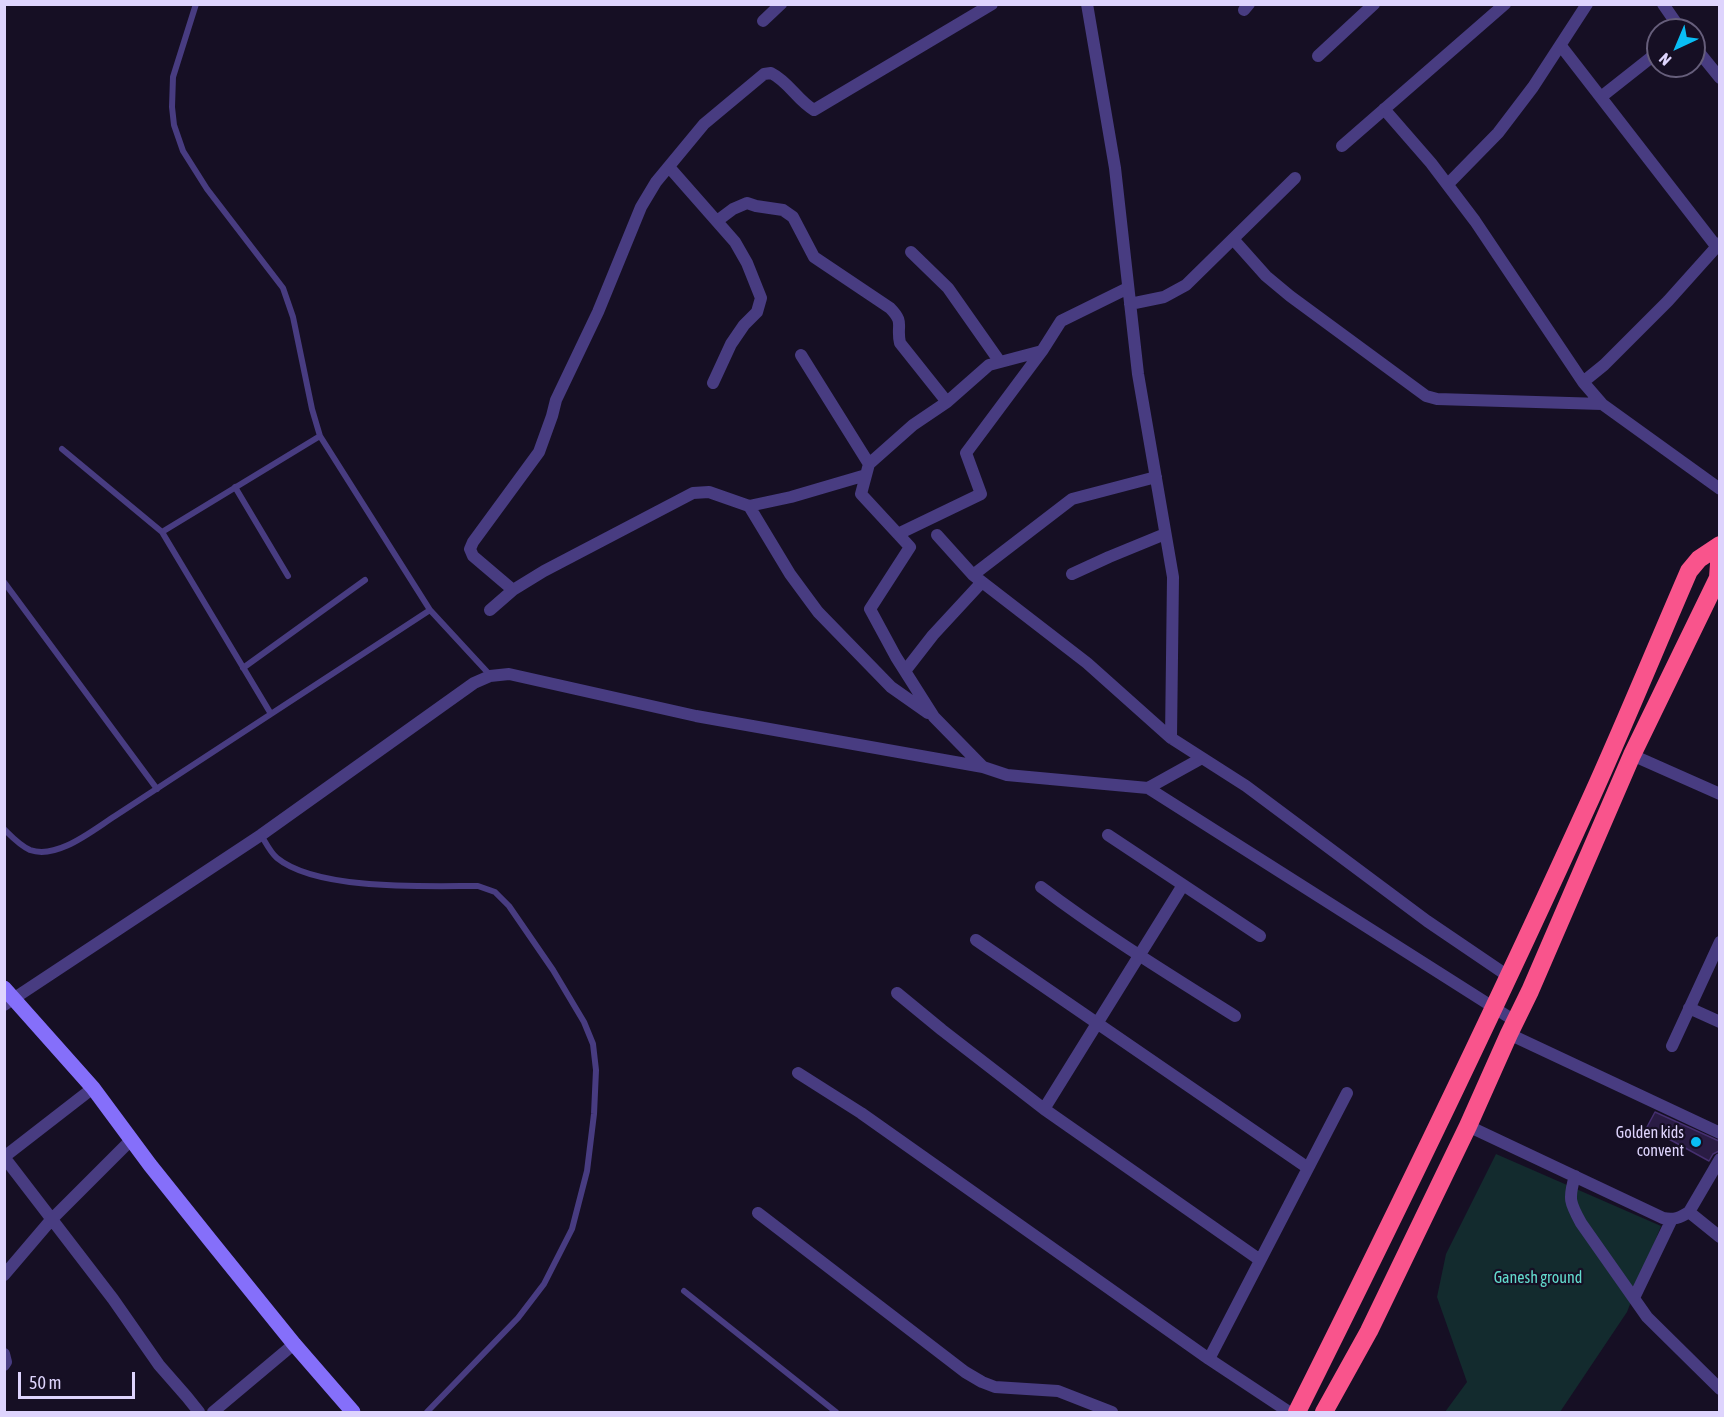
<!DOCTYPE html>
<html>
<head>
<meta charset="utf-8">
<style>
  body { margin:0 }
  #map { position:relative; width:1724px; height:1417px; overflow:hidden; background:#160f24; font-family:"Asap Condensed",sans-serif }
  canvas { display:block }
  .frame { position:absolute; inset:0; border:6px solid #ded4fd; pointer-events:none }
  .north { position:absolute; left:1646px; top:18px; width:60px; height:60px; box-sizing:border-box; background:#160f24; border:2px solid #665e7b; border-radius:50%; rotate:224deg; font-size:16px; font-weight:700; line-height:24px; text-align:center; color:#ded4fd }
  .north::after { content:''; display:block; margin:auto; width:21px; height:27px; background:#09bdf4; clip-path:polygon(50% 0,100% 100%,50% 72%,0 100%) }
  .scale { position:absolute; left:18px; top:1372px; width:117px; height:27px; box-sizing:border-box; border:3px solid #ded4fd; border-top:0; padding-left:8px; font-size:18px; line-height:21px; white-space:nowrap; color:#ded4fd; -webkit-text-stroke:4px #160f24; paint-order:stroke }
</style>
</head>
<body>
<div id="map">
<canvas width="1724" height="1417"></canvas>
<div class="frame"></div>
<div class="north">N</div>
<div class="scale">50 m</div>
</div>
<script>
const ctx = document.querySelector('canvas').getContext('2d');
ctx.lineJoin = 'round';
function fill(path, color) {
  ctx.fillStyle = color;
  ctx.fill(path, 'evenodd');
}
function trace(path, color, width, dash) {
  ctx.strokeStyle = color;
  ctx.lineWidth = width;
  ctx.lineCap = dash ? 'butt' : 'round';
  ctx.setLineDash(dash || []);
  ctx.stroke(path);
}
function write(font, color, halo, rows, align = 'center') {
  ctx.font = font + ' "Asap Condensed",sans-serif';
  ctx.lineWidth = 4.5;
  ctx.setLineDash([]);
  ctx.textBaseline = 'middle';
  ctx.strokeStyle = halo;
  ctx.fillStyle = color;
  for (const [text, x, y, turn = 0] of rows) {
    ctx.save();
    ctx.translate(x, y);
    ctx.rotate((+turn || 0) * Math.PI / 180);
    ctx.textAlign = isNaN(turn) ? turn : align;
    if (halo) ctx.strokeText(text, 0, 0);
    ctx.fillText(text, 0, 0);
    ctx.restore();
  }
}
fill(new Path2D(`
  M1496 1154 1661 1226 1627 1312 1560 1412H1445L1467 1382 1437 1297 1446 1254Z`), '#132b2e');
const building = new Path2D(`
  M1655 1112 1719 1141V1151L1713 1154 1709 1161 1647 1127Z`);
fill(building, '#2a1c44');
trace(building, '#452f6f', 1.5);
trace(new Path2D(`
  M196 4 173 77 172 107 174 125 183 151 207 189 283 288 293 317 312 409 320 436 430 610 490 675
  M62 449 162 532 271 714
  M235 487 288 576
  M162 532 320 436
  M4 582 157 789
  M243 668 365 580
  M4 829C12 837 19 845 30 850 57 860 93 830 115 816L430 610
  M261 835C266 843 270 852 277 858 317 891 428 886 478 886L495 892 509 906 553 970 584 1022 593 1044 596 1070 594 1114 587 1171 572 1229 544 1284 518 1318 427 1412
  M684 1291 836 1412`), '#483c81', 6);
trace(new Path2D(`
  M1087 4 1115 168 1138 374 1173 577 1171 738 1246 786 1427 921 1508 976
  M1663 4 1681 30
  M1244 10 1249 4
  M763 21 781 4
  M1561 46 1716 246
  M1694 46 1720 78
  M1318 56 1374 4
  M1601 97 1658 52
  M1384 109 1431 163 1475 221 1583 382 1602 404 1720 489
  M1342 146 1505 4
  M669 167 735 242 747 263 761 298 757 312 744 325 731 344 713 383
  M1448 184 1498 133 1533 87 1587 4
  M717 221 733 209 747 203 756 206 783 210 793 217 814 257 890 308C905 323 896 325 900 343L947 402
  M1233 239 1266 276 1290 296 1426 396 1437 399 1602 404
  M911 252 948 288 1000 362
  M1128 288 1061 321 1042 351 989 365 947 402 913 425 869 464 861 494 910 547 870 609 896 657 934 717 983 767 1007 775 1148 788 1202 758
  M1130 304 1164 297 1186 285 1295 178
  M801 355 869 464
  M1583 382 1604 365 1668 301 1720 243
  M866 475 791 497 749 506 790 574 818 612 891 687 928 713
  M1156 477 1072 499 973 575 1087 663 1171 738
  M898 534 981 494 966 453 1042 351
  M937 535 973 575
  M1072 574 1109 557 1165 534
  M513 590 473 556 470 549 473 542 539 452 552 416 556 400 598 312 641 207 656 182 704 124 764 74 771 73C789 82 797 100 814 110L992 4
  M490 610 513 590 544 571 693 493 709 492 749 506
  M905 671 933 635 982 582
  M1632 755 1720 794
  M1148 788 1515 1021
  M1108 835 1260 936
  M1041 887C1103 934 1170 975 1235 1016
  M976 940 1308 1168
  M897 993 942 1030 1044 1109 1260 1260
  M4 1005 261 835 474 683 490 676 509 674 696 716 983 767
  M1689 1008 1720 1022
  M1509 1034 1720 1133
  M1672 1046 1720 942
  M798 1073 861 1113 1209 1359 1289 1412
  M1044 1109 1183 885
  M1468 1126 1663 1218C1674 1220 1680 1218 1689 1212L1720 1159
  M4 1157 113 1299 159 1365 187 1397 199 1412
  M4 1157 93 1088
  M1575 1176C1568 1199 1570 1203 1581 1223L1647 1317 1720 1389
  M1689 1212 1720 1237
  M758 1213 965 1372 982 1382 995 1387 1058 1391 1112 1412
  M4 1275 51 1220 131 1140
  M1634 1298 1672 1219
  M4 1354 6 1362 4 1365
  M1209 1359 1347 1093
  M213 1412 294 1344`), '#483c81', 12);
trace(new Path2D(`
  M4 988 93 1088 150 1165 210 1240 294 1344 353 1412`), '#856ffa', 15);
trace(new Path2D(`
  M1297 1412C1398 1210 1497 1005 1591 798 1625 723 1656 647 1689 571L1699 559 1720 545
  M1324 1412 1369 1331 1468 1126 1509 1034 1530 991 1632 755 1718 578 1720 550`), '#f9548c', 18);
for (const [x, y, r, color] of [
  [1696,1142,6,"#09bdf4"]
]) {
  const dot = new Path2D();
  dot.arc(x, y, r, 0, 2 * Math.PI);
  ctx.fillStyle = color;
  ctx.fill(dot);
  trace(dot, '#160f24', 2);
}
write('16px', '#ded4fd', '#160f24', [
  ["Golden kids",1684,1133],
  ["convent",1684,1151]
], 'right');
write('16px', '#62dbcd', '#160f24', [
  ["Ganesh ground",1538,1278]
]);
</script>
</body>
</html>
